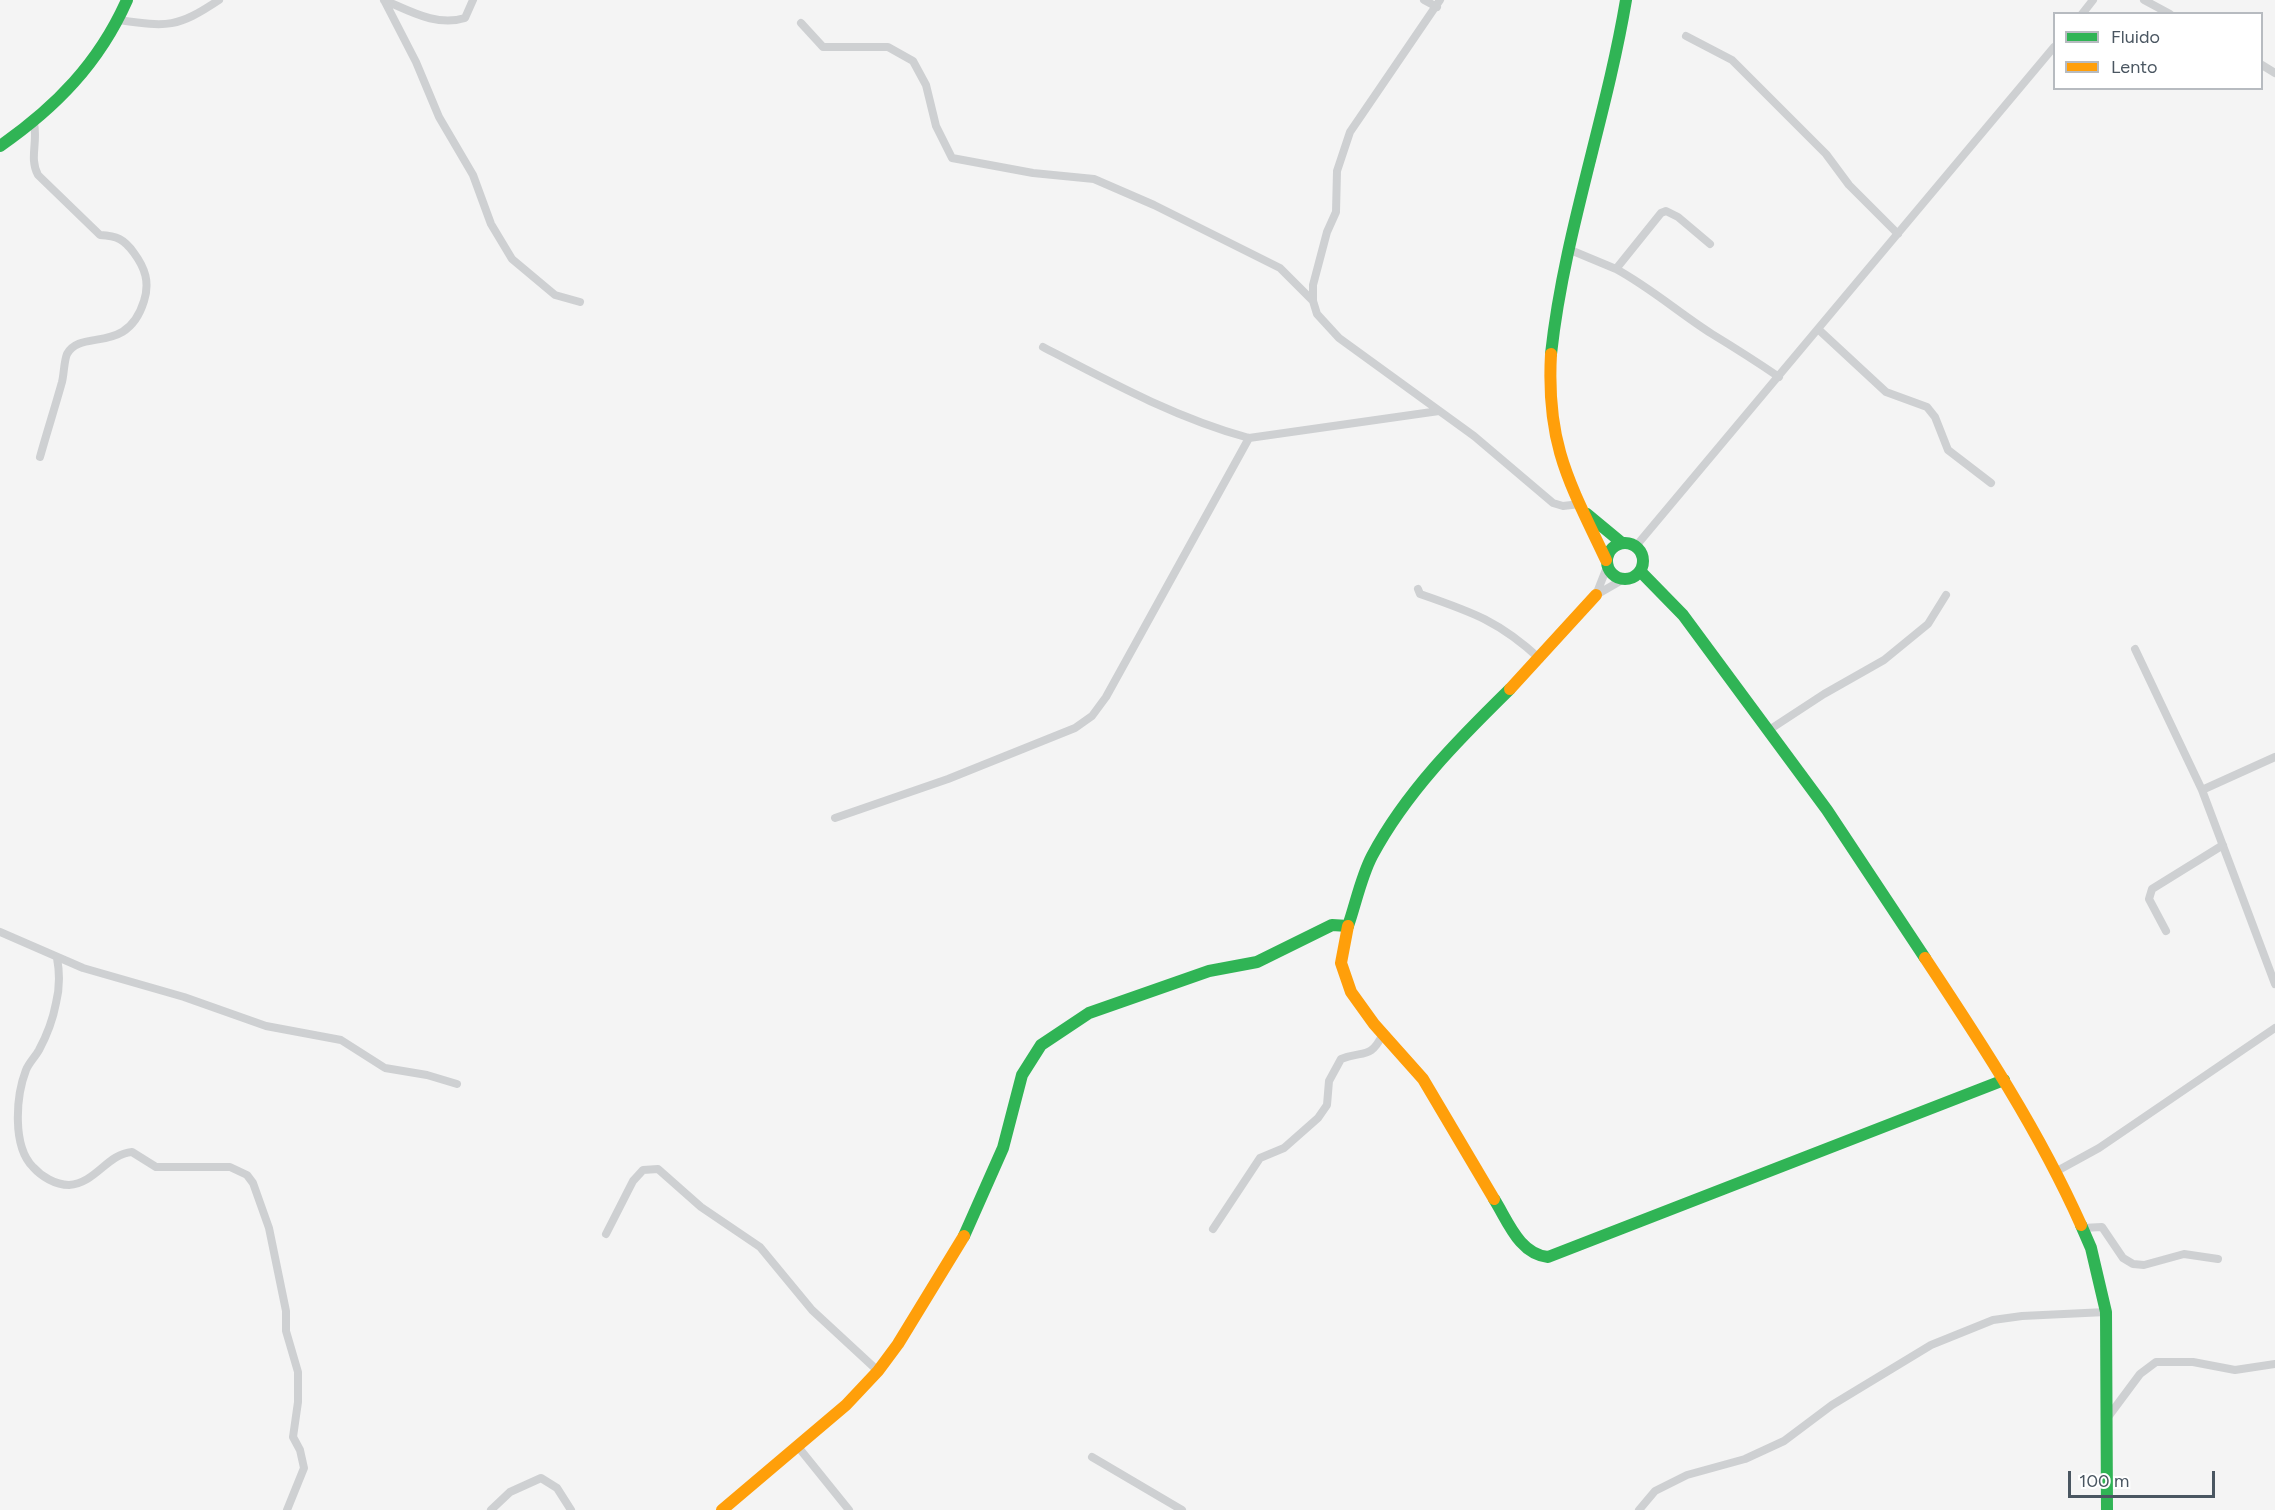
<!DOCTYPE html>
<html>
<head>
<meta charset="utf-8">
<style>
  body { margin:0 }
  #map { position:relative; width:2275px; height:1510px; overflow:hidden; background:#f4f4f4; font-family:Figtree,sans-serif }
  canvas { display:block }
  .legend { position:absolute; left:2053px; top:12px; width:210px; height:78px; box-sizing:border-box; background:#fff; border:2px solid #b7bbc0; margin:0; padding:8px 10px; list-style:none; font-size:18px; color:#4a5661 }
  .legend li { display:flex; align-items:center; gap:12px; height:30px }
  .legend b { width:30px; border:2px solid #b7bbc0 }
  .scale { position:absolute; left:2068px; top:1471px; width:147px; height:27px; box-sizing:border-box; border:3px solid #4a5661; border-top:0; padding-left:8px; font-size:18px; line-height:21px; white-space:nowrap; color:#4a5661; -webkit-text-stroke:4px #fff; paint-order:stroke }
</style>
</head>
<body>
<div id="map">
<canvas width="2275" height="1510"></canvas>
<ul class="legend">
<li><b style="height:8px;background:#30b455"></b>Fluido</li>
<li><b style="height:8px;background:#ff9f0a"></b>Lento</li>
</ul>
<div class="scale">100 m</div>
</div>
<script>
const ctx = document.querySelector('canvas').getContext('2d');
ctx.lineJoin = 'round';
function trace(path, color, width, dash) {
  ctx.strokeStyle = color;
  ctx.lineWidth = width;
  ctx.lineCap = dash ? 'butt' : 'round';
  ctx.setLineDash(dash || []);
  ctx.stroke(path);
}
trace(new Path2D(`
  M384 0 416 62 439 117 473 175 491 224 512 259 555 295 580 302
  M384 0C410 11 437 27 465 18L473 0
  M1424 0 1437 7
  M1440 0 1350 132 1337 171 1336 212 1327 232 1313 285V301L1317 314 1339 338 1474 436 1553 503 1563 506 1580 504
  M2144 0 2170 14
  M2082 14 2093 0
  M119 20C168 27 177 28 219 0
  M801 23 823 47H888L913 61 926 85 936 126 952 158 1033 173 1094 179 1154 205 1280 268 1313 301
  M1686 36 1732 60 1826 154 1849 185 1898 234
  M2262 65 2275 73
  M34 123C38 143 29 158 38 175L100 235C117 236 124 239 134 253 145 268 150 282 144 301 127 356 81 328 67 354 64 361 64 374 62 382 55 407 47 432 40 457
  M1568 249 1616 269 1661 213 1666 211 1678 217 1710 244
  M1616 269C1651 288 1679 313 1712 334 1735 348 1757 362 1779 377
  M1818 329 1886 392 1927 407 1935 417 1948 450 1991 483
  M1043 347C1110 382 1176 418 1249 438L1439 411
  M1636 546 2054 47
  M1607 567 1596 595 1622 580
  M1418 589 1420 594C1472 612 1499 621 1540 659
  M2135 649 2202 790
  M1769 730 1824 694 1884 660 1928 624 1946 595
  M2275 757 2202 790 2275 984
  M835 818 948 779 1075 728 1092 716 1106 697 1249 438
  M2166 931 2149 899 2152 889 2223 845
  M0 932 83 968 184 997 266 1026 341 1040 385 1068 427 1075 457 1084
  M57 958C60 974 60 987 56 1003 53 1019 46 1037 39 1050 35 1057 29 1063 26 1070 16 1096 12 1146 33 1167 41 1176 55 1185 69 1185 96 1183 107 1154 132 1152L156 1167H230L247 1175 253 1183 269 1228 286 1311V1331L298 1372V1402L293 1437 300 1450 304 1468 287 1510
  M2057 1171 2099 1148 2275 1028
  M2082 1228 2102 1227 2123 1258 2133 1264 2144 1265 2184 1254 2218 1259
  M1213 1229 1260 1158 1284 1148 1318 1118 1327 1105 1329 1081 1341 1059C1364 1050 1370 1060 1383 1034
  M606 1234 633 1181 643 1170 658 1169 701 1207 760 1247 812 1310 878 1371
  M2108 1417 2140 1374 2156 1362H2193L2235 1370 2275 1364
  M799 1448 849 1510
  M1092 1457 1182 1510
  M491 1510 510 1492 541 1478 557 1488 571 1510
  M1639 1510 1655 1491 1687 1475 1745 1459 1784 1441 1832 1405 1931 1345 1993 1320 2022 1316 2106 1312`), '#ced0d2', 8);
trace(new Path2D(`
  M0 146C56 107 99 63 127 0
  M1551 354C1564 234 1606 119 1626 0
  M1587 514 1622 543
  M1607 561a18 18 0 1 1 36 0a18 18 0 1 1-36 0Z
  M1640 571 1683 615 1827 810 1925 958
  M1494 1199C1508 1221 1519 1254 1548 1257L2004 1080
  M2081 1225 2091 1248 2106 1312 2107 1510
  M964 1236 1003 1148 1022 1075 1041 1045 1089 1013 1209 971 1257 962 1332 925 1348 926C1356 903 1361 877 1372 856 1406 792 1459 739 1510 689`), '#30b455', 12);
trace(new Path2D(`
  M1551 354C1546 444 1569 482 1606 560
  M1510 689 1596 595
  M1348 926 1341 963 1351 992 1374 1024 1423 1079 1494 1199
  M1925 958C1982 1044 2039 1131 2081 1225
  M722 1510 846 1405 878 1371 898 1344 964 1236`), '#ff9f0a', 12);
</script>
</body>
</html>
